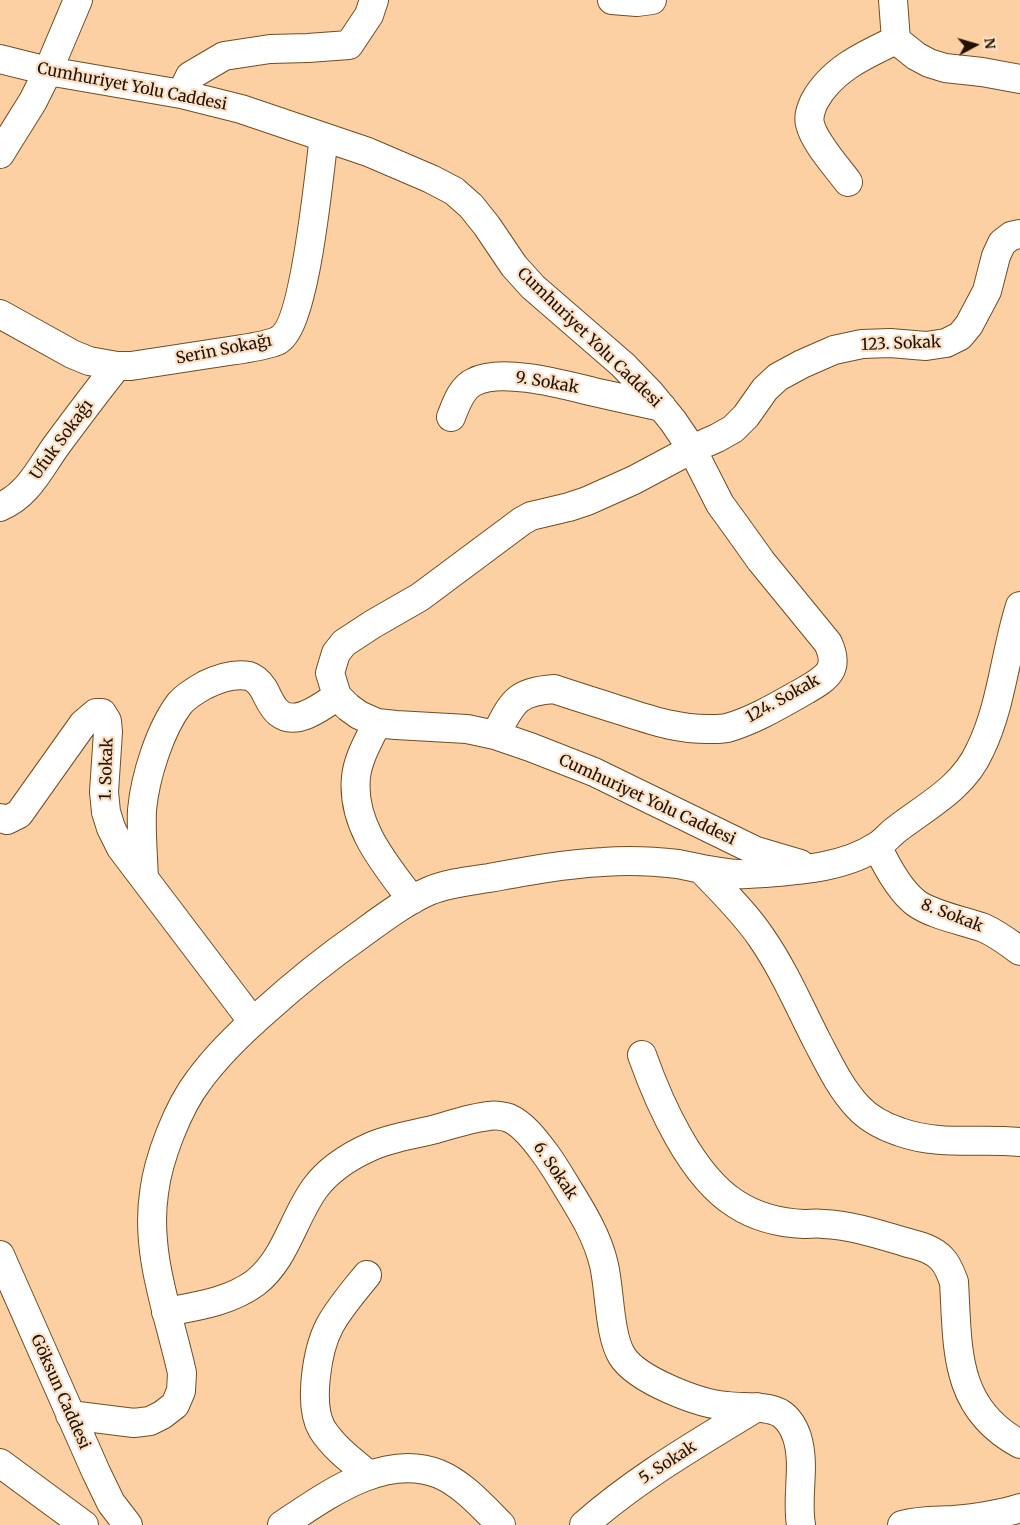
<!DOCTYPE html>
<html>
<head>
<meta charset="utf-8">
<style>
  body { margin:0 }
  #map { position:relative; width:1020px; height:1525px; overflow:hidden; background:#fdd0a3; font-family:Merriweather,serif }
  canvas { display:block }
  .north { position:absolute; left:950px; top:20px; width:50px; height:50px; -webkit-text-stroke:4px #fce1c6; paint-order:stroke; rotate:84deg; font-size:14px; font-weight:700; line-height:20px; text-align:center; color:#211102 }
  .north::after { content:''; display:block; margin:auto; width:18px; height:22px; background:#211102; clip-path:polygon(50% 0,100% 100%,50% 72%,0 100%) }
</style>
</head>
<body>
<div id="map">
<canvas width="1020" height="1525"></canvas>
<div class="north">N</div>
</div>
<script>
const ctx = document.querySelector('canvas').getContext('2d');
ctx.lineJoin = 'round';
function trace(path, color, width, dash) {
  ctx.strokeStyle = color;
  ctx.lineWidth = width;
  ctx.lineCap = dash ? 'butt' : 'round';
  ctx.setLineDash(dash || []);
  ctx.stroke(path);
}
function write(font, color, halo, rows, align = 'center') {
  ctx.font = font + ' Merriweather,serif';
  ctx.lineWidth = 4.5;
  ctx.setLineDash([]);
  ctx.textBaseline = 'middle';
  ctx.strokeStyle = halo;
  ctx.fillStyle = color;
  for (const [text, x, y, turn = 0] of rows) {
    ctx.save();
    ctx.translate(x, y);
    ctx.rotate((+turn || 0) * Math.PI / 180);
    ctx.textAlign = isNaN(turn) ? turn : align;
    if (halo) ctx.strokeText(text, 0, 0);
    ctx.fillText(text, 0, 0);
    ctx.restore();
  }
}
const minor = new Path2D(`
  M612 0 637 2 652 0
  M893 0 896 40
  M896 40 916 56 929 63 945 68 982 72 1020 79
  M0 59 48 71 181 94 241 109 368 152 431 179 454 191 471 206 487 226 514 266 533 287 623 365 651 394 673 421 692 449 720 504 736 526 761 561 828 643C840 669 828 677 806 690 781 704 755 720 727 728 722 729 717 729 712 729 677 730 648 719 616 709 595 702 574 696 554 689 514 692 513 703 495 735
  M181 94 190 76 224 56 270 49 308 48 349 45 369 15 374 0
  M0 154 33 101 48 71 78 0
  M848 182C837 167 814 142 810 124 808 116 811 109 814 102 831 70 864 55 896 40
  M0 314 72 354 89 361 117 366H131C164 361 197 356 229 351 243 349 265 346 277 341 306 328 319 171 324 137
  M451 417C456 405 461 388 474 382 501 367 565 385 594 392 617 397 639 402 662 407
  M0 507C28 495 39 470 56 446 76 419 96 392 117 366
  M377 723C369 740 358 758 356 777 351 825 385 864 412 900
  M0 818 7 820 19 814 83 724 96 713H102L107 721 108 732 104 792 106 812 111 828 121 848 253 1022
  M877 846C886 865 899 890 916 903 932 915 965 921 984 928 997 934 1008 942 1020 951
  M800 864 756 851 594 772 530 747 495 735 467 729 396 725 377 723 359 715 348 707 337 696 330 673 336 653 344 643 373 624 420 597 522 521 531 516 569 507 587 501 634 480 692 449 717 438 733 429 746 416 765 389 778 377 802 364 834 350 862 344 890 343 926 346 946 343 960 336 969 325 987 291 996 256 1002 243 1011 236 1020 234
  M701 869C722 891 744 912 761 937 784 970 800 1008 818 1043 830 1066 841 1089 858 1107 869 1119 885 1127 900 1132 939 1146 980 1138 1020 1142
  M144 878C143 856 141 832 142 810 145 777 160 729 180 703 187 695 196 690 205 685 217 679 234 673 249 676 255 678 259 682 263 688 268 696 271 707 279 713 296 727 323 706 337 696
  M642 1055C659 1103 691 1176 736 1204 756 1217 781 1223 804 1224 810 1224 817 1223 823 1224 851 1225 878 1234 905 1242 918 1246 932 1248 942 1259 948 1265 951 1274 954 1282 958 1348 953 1408 1020 1444
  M0 1255 96 1472 111 1503 128 1525
  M367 1275C354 1291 340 1307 330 1325 317 1349 308 1405 322 1429 334 1448 352 1461 369 1475
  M166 1312C197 1306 229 1302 255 1283 286 1259 293 1218 315 1188 329 1169 350 1156 370 1147 389 1138 412 1135 432 1130 451 1125 470 1118 489 1116 495 1115 504 1116 509 1118 523 1124 535 1140 544 1152 551 1161 557 1171 563 1181 579 1207 597 1234 604 1265 610 1291 609 1335 622 1356 637 1380 699 1404 727 1406 742 1408 766 1405 780 1413 788 1418 794 1428 797 1437 806 1466 796 1496 801 1525
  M70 1415 134 1423 150 1421 162 1415 175 1405 181 1391 182 1373C169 1314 145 1254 154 1193 158 1159 178 1107 199 1080 218 1054 241 1032 265 1011 295 984 327 958 360 935 382 919 404 902 429 891 448 883 469 881 489 878 527 871 565 864 603 862 628 860 653 861 678 864 698 868 718 873 738 874 747 875 756 873 765 873 802 870 845 867 877 846 884 842 890 834 897 829 928 805 963 788 980 750 1002 705 1005 653 1020 606
  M0 1463 84 1525
  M282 1525C326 1496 384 1452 439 1474 463 1484 483 1507 501 1525
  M584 1525C637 1478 697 1444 757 1407
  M902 1525C921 1520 934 1521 953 1520 976 1518 998 1515 1020 1508`);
trace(minor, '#724c22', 30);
trace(minor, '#fff', 28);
write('16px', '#211102', '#fce1c6', [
  ["Cumhuriyet Yolu Caddesi",132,87,11],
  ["Cumhuriyet Yolu Caddesi",589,338,44],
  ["123. Sokak",901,344,-2],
  ["Serin Sokağı",224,350,-11],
  ["9. Sokak",547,383,10],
  ["Ufuk Sokağı",62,440,-54],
  ["124. Sokak",783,699,-29],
  ["1. Sokak",107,769,-88],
  ["Cumhuriyet Yolu Caddesi",647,800,25],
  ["8. Sokak",952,916,21],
  ["6. Sokak",555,1171,56],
  ["Göksun Caddesi",60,1392,66],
  ["5. Sokak",668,1463,-33]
]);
</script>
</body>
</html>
